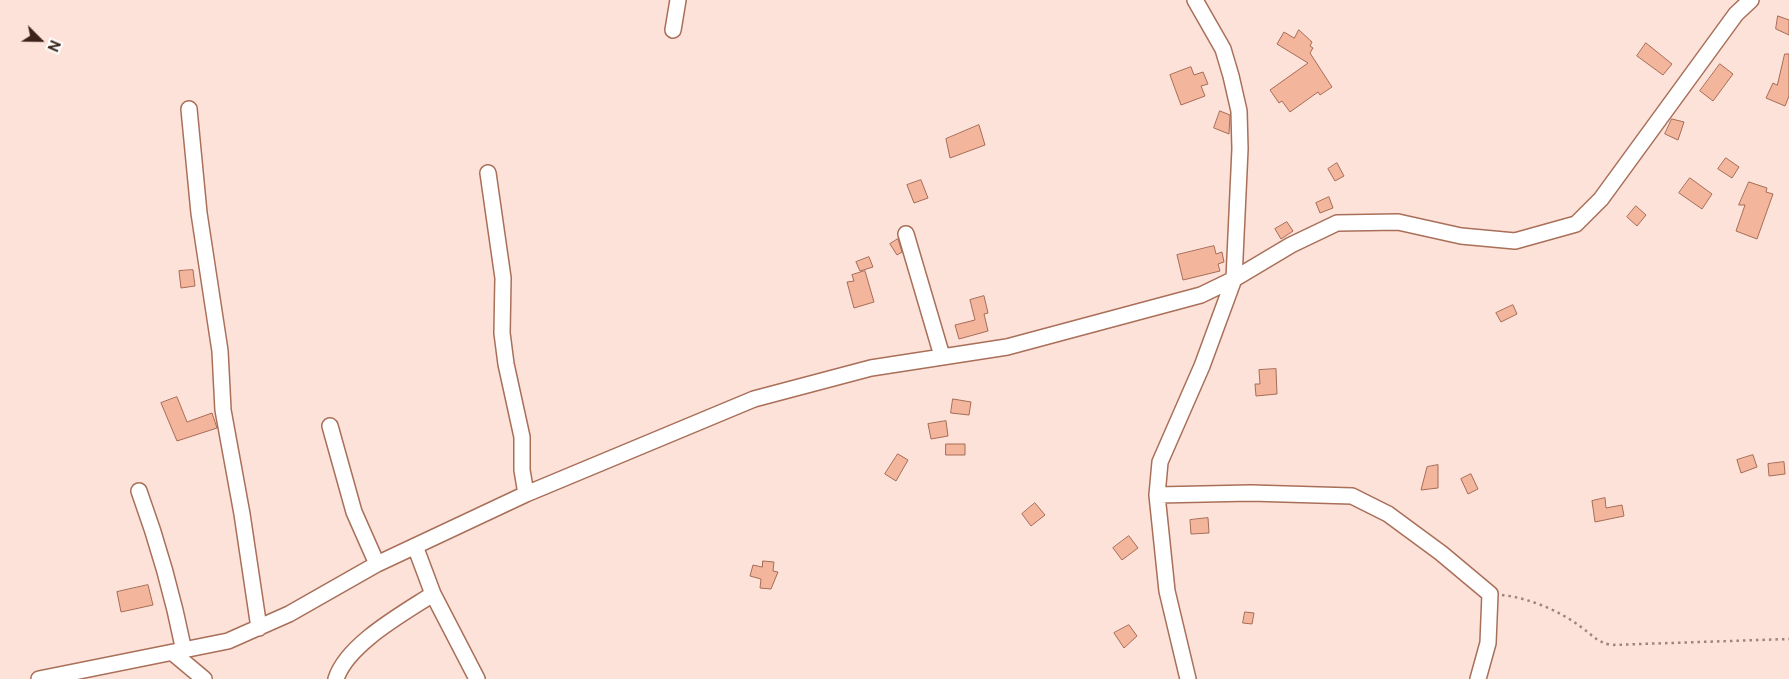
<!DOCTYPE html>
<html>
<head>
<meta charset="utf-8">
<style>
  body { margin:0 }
  #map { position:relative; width:1789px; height:679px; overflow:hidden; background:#fde2d9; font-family:"Public Sans",sans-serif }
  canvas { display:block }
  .north { position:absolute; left:15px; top:15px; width:50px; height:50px; -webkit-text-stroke:4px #fff; paint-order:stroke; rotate:113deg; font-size:14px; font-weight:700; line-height:20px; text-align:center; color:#3b231a }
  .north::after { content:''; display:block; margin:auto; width:18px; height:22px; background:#3b231a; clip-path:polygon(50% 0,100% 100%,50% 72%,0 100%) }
</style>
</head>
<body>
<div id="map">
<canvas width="1789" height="679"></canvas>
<div class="north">N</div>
</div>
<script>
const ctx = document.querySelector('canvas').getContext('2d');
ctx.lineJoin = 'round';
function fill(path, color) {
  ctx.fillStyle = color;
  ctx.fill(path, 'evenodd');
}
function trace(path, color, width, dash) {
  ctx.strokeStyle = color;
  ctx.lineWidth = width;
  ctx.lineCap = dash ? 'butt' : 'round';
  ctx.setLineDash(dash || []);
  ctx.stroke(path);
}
const building = new Path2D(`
  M1778 16 1789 20V35L1776 29Z
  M1299 30 1312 42 1310 46 1313 48 1310 53 1332 87 1320 95 1318 92 1290 112 1282 101 1279 103 1270 90 1308 63 1277 44 1284 32 1294 38Z
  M1646 43 1672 64 1663 75 1637 56Z
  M1785 54H1789V96L1785 106 1766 98 1773 83 1777 85Z
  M1720 64 1733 74 1713 101 1700 91Z
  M1191 67 1194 75 1203 72 1208 84 1201 86 1205 96 1181 105 1170 75Z
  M1220 111 1230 115 1229 134 1214 128Z
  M1672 119 1684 122 1678 140 1665 134Z
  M979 125 985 145 950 158 946 139Z
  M1726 158 1739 167 1732 178 1718 169Z
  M1337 163 1344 176 1335 181 1328 169Z
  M1690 178 1712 194 1702 209 1679 193Z
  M921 180 928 198 914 203 907 185Z
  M1749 182 1767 188 1766 192 1773 194 1757 239 1736 231 1745 205H1739Z
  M1329 197 1333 208 1320 213 1316 203Z
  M1636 206 1646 215 1637 226 1627 217Z
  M1287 222 1293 231 1281 239 1275 229Z
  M898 239 902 252 897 255 890 244Z
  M1214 246 1216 254 1222 252 1224 262 1218 264 1220 271 1183 280 1177 255Z
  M869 257 873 267 860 271 856 262Z
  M193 270 195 286 181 288 179 271Z
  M865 271 874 302 854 308 847 282 854 281 852 275Z
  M984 296 988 313 984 314 988 331 959 339 955 325 975 320 970 300Z
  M1513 305 1517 314 1501 322 1496 313Z
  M1276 369 1277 394 1256 396 1255 384H1260L1259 370Z
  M177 397 187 422 212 413 217 428 177 441 161 403Z
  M953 399 971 402 969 415 951 413Z
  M946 421 948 436 931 439 928 424Z
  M946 444H965V455H946Z
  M898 454 908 460 896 481 885 474Z
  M1753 455 1757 467 1741 473 1737 460Z
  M1784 462 1785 474 1769 476 1768 464Z
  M1438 465V488L1421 490 1427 467Z
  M1471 474 1478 489 1468 494 1461 479Z
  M1605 498 1606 508 1622 505 1624 516 1595 522 1592 501Z
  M1035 503 1045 515 1031 526 1022 514Z
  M1208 518 1209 533 1191 534 1190 520Z
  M1129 536 1138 548 1122 560 1113 548Z
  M763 561 774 562 773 571 778 572 771 589 760 588 761 579 750 576 753 565 762 567Z
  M148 585 153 605 121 612 117 592Z
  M1245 612 1254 613 1252 624 1243 623Z
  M1129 625 1137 636 1124 648 1114 633Z`);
fill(building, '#f4b59d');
trace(building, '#a66c56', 1);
const street = new Path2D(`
  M673 30 678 0
  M189 109 199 213 220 351 223 410 242 514 259 628
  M488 173 503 278 502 333 506 364 522 437V470L526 494
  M906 234 942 356
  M330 426 354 512 377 564
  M139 491C158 543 173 596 184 651
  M1157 495 1251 493 1352 496 1388 514 1441 553 1490 594 1488 643 1478 679
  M415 546 433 594 477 679
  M173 653 204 679
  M39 679 228 641 289 614 377 564 526 494 754 399 871 368 1007 347 1201 295 1234 279 1291 245 1337 223 1398 222 1461 236 1515 241 1576 224 1601 199 1736 14 1751 0
  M336 679C347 644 404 613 433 594
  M1188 679 1167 591 1157 495 1160 462 1202 366 1234 279 1240 149 1239 111 1231 76 1223 49 1195 0`);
trace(street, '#a96f59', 18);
trace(new Path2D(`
  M1502 595C1529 598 1560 611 1581 627 1592 635 1597 642 1611 645L1789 639`), '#9e847b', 2.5, [2.5, 4]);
trace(street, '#fff', 15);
</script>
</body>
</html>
